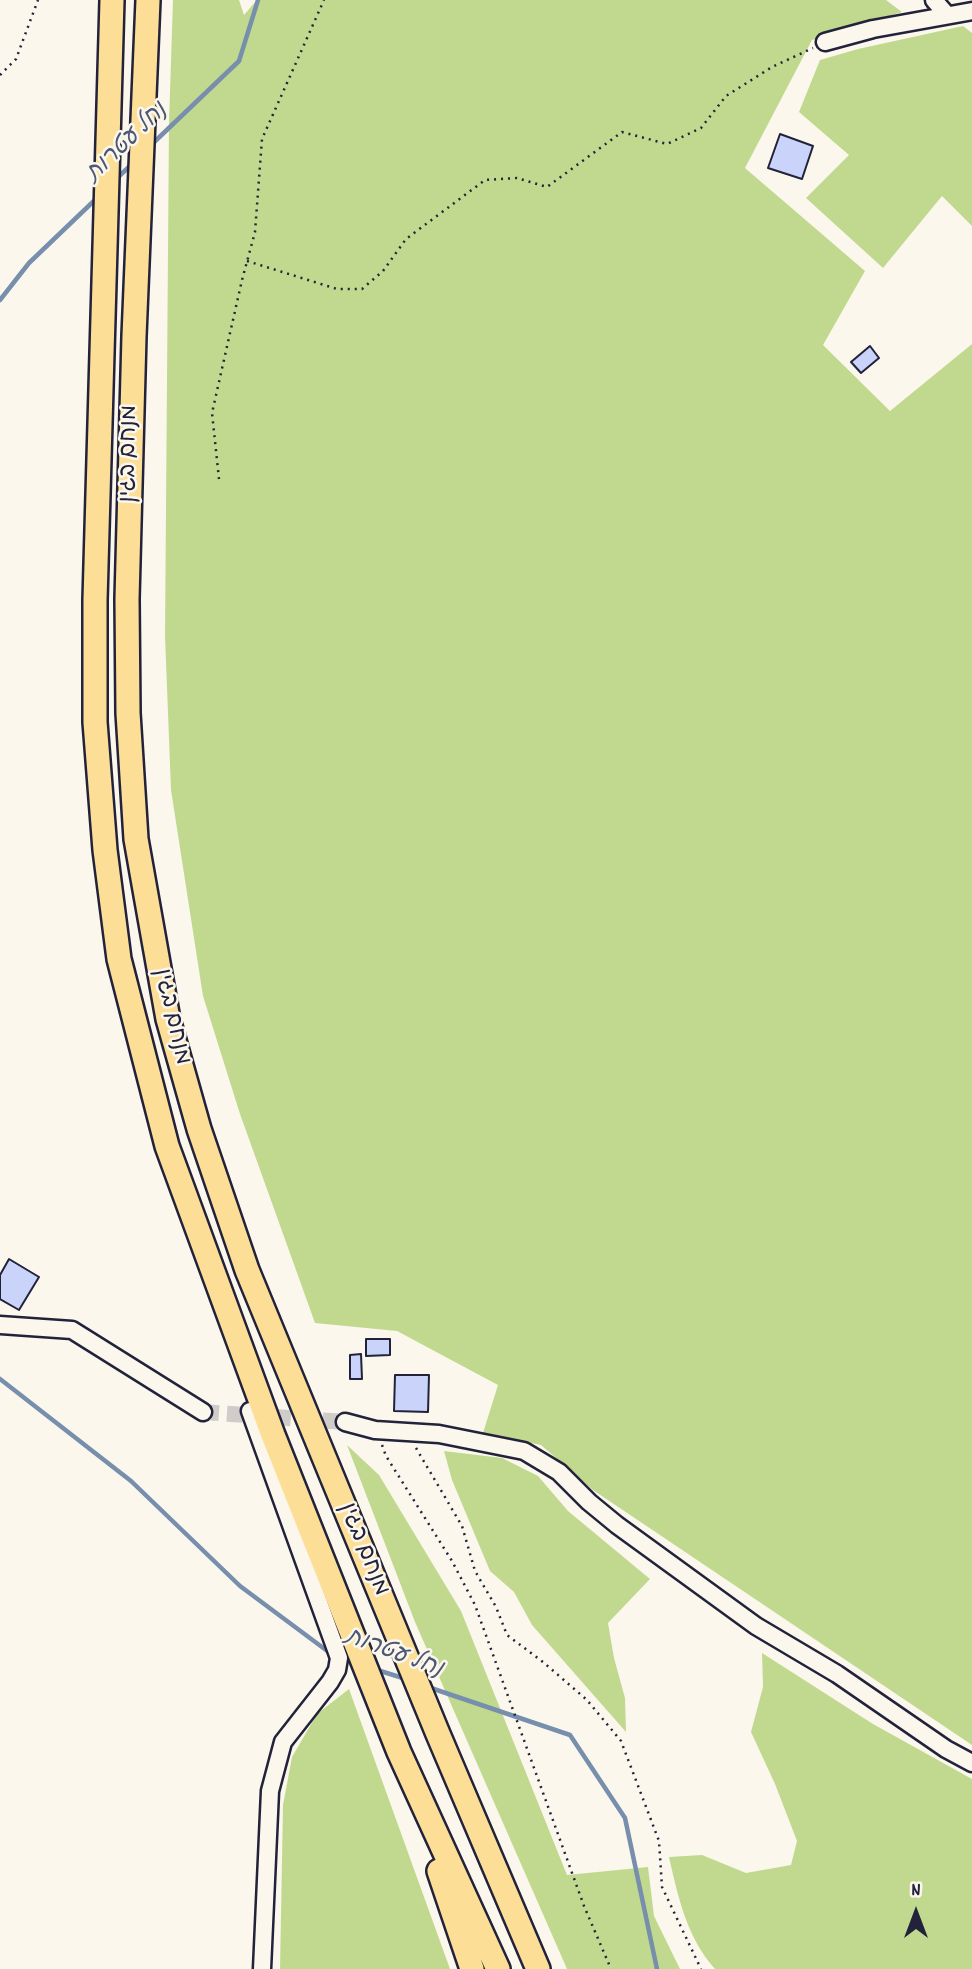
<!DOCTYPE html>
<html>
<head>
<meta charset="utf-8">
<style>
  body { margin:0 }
  #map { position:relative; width:972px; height:1969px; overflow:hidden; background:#fbf7ec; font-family:Dekko,sans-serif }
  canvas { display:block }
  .north { position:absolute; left:881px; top:1878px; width:70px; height:70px; -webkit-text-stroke:5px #fbf7ec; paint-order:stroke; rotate:0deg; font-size:19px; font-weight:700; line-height:28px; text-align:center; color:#22223b }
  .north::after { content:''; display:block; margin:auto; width:24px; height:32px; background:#22223b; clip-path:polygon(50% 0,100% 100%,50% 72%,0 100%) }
</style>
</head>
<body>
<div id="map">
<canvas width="972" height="1969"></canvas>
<div class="north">N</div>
</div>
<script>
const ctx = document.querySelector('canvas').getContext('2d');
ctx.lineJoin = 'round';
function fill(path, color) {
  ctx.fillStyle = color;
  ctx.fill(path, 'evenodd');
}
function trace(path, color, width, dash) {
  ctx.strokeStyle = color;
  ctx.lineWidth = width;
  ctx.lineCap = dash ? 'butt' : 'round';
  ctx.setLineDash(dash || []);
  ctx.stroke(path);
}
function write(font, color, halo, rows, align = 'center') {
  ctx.font = font + ' Dekko,"Playpen Sans Hebrew",sans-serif';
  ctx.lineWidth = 5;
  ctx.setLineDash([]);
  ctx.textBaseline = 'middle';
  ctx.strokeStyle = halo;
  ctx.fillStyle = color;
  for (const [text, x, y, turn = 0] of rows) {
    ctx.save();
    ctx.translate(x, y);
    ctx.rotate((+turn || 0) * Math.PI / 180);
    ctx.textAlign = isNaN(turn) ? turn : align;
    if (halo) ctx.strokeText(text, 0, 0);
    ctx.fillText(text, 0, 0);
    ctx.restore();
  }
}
fill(new Path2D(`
  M173 0H239L244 15 257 0H886L902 12 812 40 745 168 865 271 823 345 890 411 972 344V1745L593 1490 541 1445 483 1433 498 1385 397 1331 315 1323 240 1114 203 996 171 790 165 636 169 122Z
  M963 26 972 33V226L942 196 883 268 806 198 849 155 799 112 820 60 858 49Z
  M347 1445 379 1475 461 1611 567 1875 648 1867 654 1916 680 1969H567L415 1622Z
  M444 1451 502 1458 538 1476 568 1511 650 1579 608 1623 614 1658 625 1698 626 1732 532 1625 514 1592 490 1571 452 1480Z
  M762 1653 873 1724 972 1779V1969H715C687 1938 678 1897 669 1857L702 1855 746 1873 791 1865 797 1841 775 1784 751 1732 763 1687Z
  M349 1689 450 1969H280L283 1805 292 1757 317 1714Z`), '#c1d98f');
trace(new Path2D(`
  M149 147 239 61 258 0
  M114 181 133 163
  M0 300 29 263 98 197
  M0 1379 131 1481 240 1586 330 1653
  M374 1669 406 1679
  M428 1687 570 1735 625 1818 657 1969`), '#778ead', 4.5);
const building = new Path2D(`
  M780 134 813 146 802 179 768 168Z
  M870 346 879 358 861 373 851 362Z
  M9 1259 39 1277 19 1310 0 1299V1275Z
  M366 1339H390V1355L366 1356Z
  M361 1354 362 1379H350V1355Z
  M395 1375H429L428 1412 394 1411Z`);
fill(building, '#cad3fa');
trace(building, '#22223b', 2);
trace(new Path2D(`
  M203 1412 345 1422`), '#d0ccc9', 16, [16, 8]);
const minor = new Path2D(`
  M934 0 947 15
  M825 42 873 29 972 11
  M0 1325 72 1330 203 1412
  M250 1411 339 1658 337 1670 330 1682 283 1742 270 1791 262 1969
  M345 1422 375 1430 439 1434 524 1451 559 1472 589 1502 617 1525 756 1626 837 1674 946 1749 972 1763`);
const highway = new Path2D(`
  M112 0 95 600V722L105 850 119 959 167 1146 273 1435 399 1752 498 1969
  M148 0 134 336 127 599 128 713 136 839 168 1019 199 1129 247 1270 438 1734 538 1969
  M439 1871 472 1969`);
trace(minor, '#22223b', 21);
trace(highway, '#22223b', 28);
trace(new Path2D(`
  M0 75 16 59 38 0
  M247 261 337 289H362L383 271 406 239 485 180 517 178 547 187 622 132 667 144 701 128 726 96 772 67 813 48
  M219 479 212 413 242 280 255 232 262 139 324 0
  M382 1445 386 1456 452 1561 475 1605 584 1906 611 1969
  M416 1448 462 1526 475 1571 496 1607 507 1635 543 1662 587 1700 621 1741 659 1841 662 1887 701 1969`), '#22223b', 2.5, [2, 5]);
trace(minor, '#fbf7ec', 16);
trace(highway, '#fdde96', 23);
write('23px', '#22223b', '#fbf7ec', [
  ["מנחם בגין",131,454,-89],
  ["מנחם בגין",170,1017,77],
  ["מנחם בגין",362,1550,68]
]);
write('italic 24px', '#4c5874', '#fbf7ec', [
  ["נחל עטרות",128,144,-44],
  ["נחל עטרות",393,1655,20]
]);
</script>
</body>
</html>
